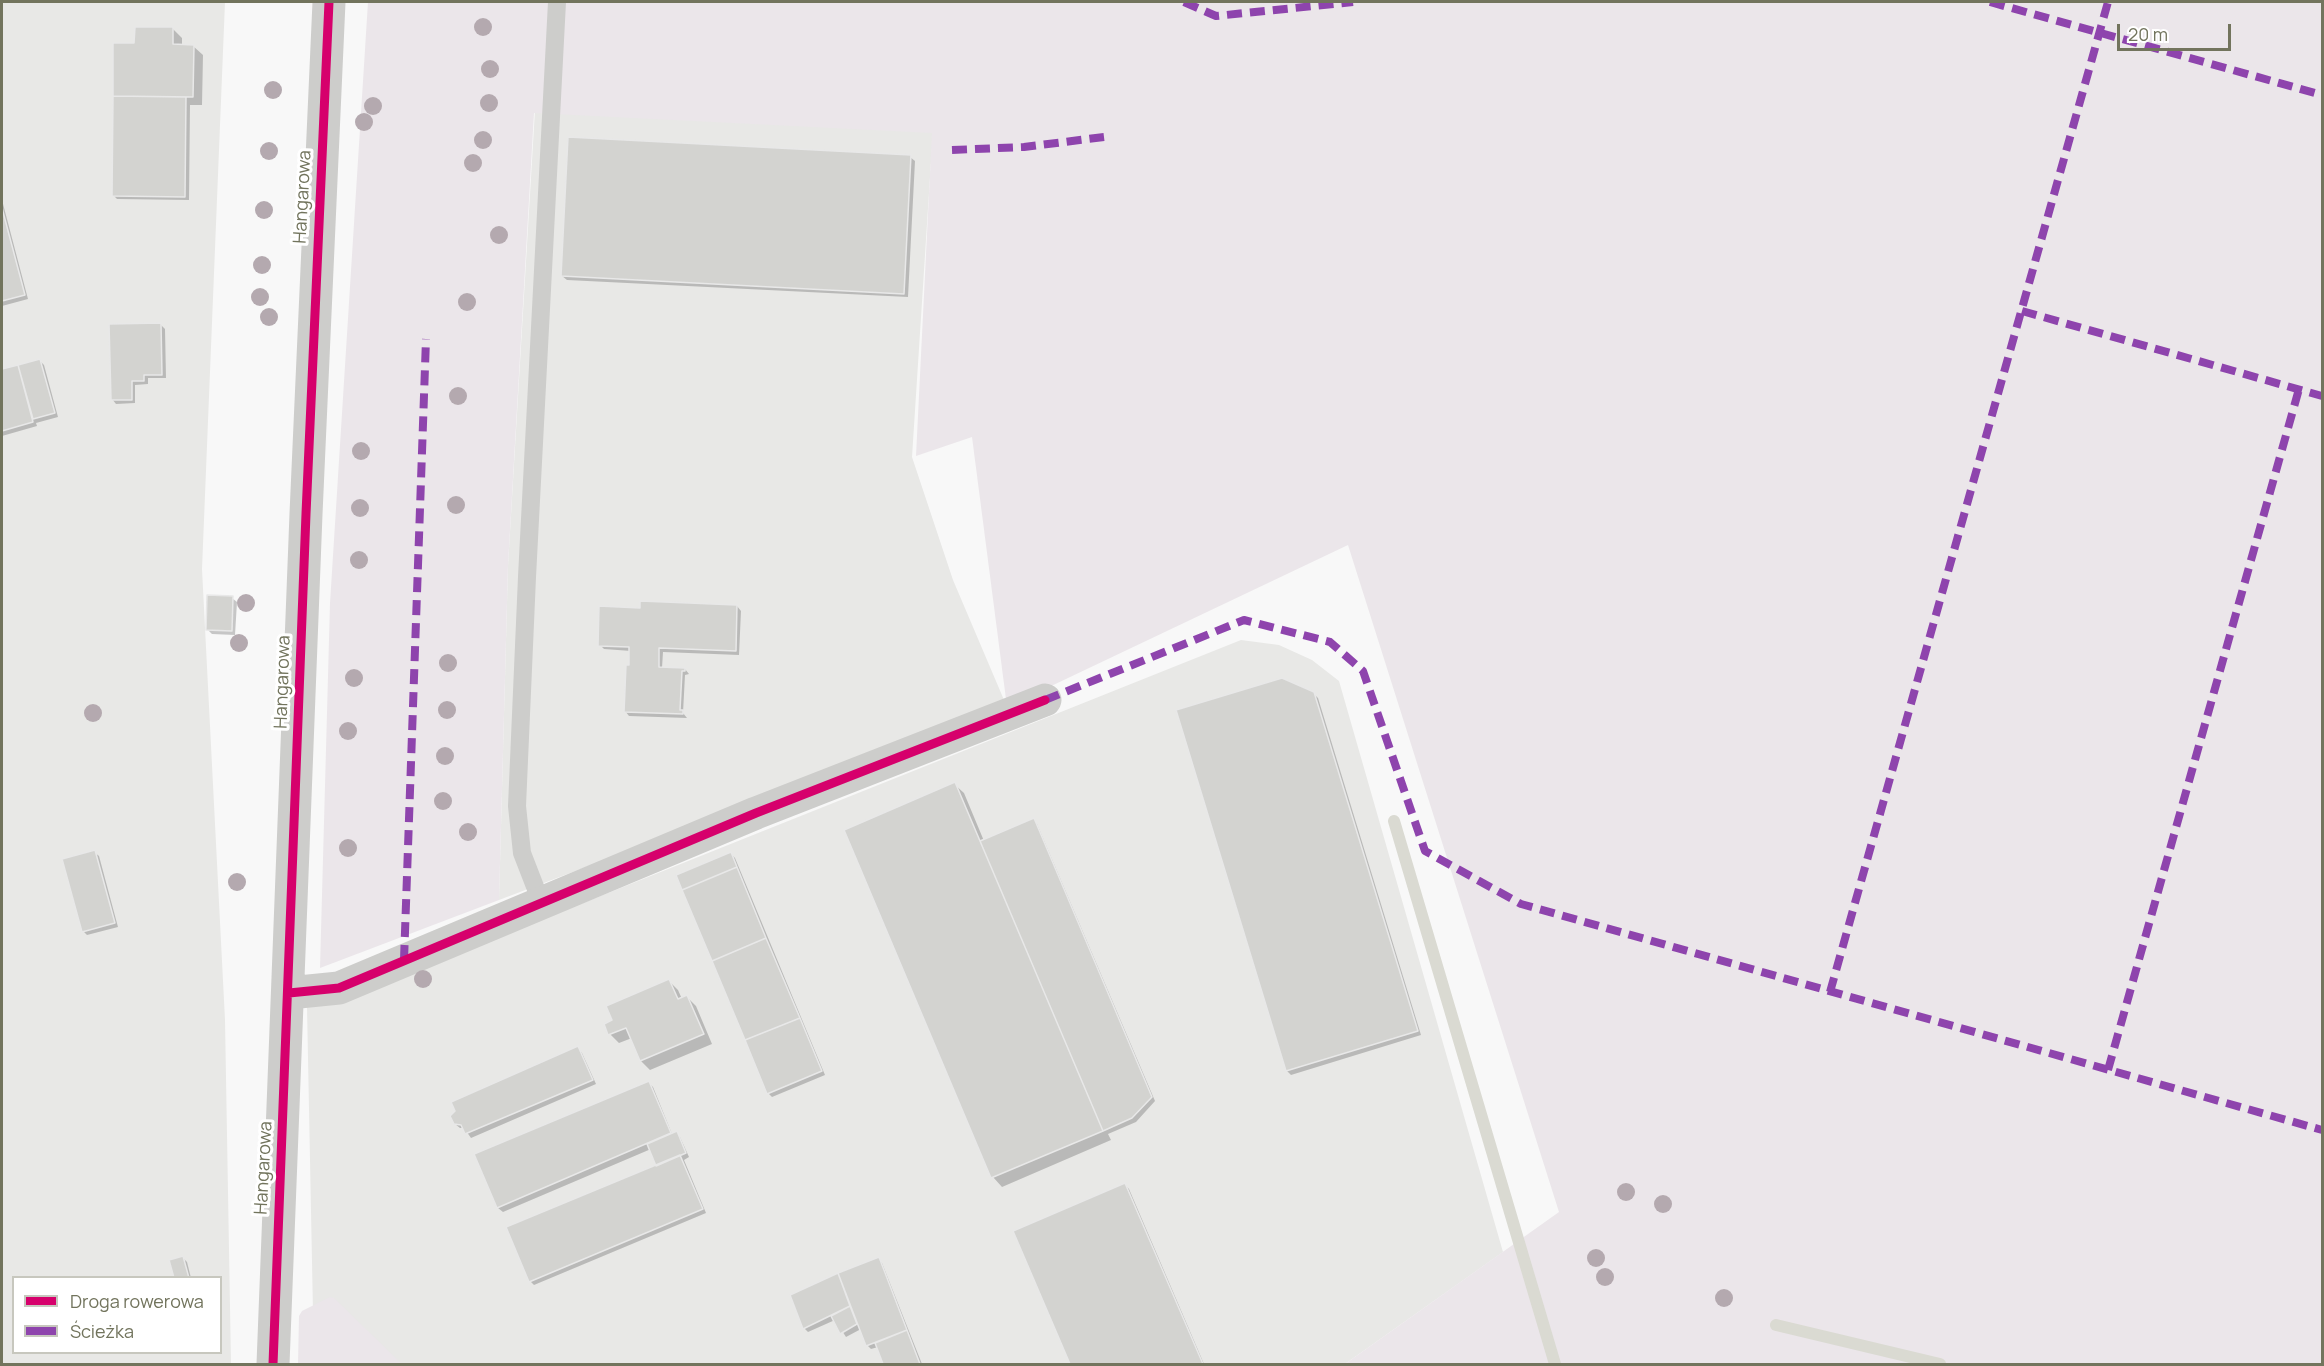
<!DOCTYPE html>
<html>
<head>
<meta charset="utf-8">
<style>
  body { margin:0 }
  #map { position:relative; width:2324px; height:1366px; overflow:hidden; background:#f8f8f8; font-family:Manrope,sans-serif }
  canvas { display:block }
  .frame { position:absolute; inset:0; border:3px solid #72745d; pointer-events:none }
  .legend { position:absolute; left:12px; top:1276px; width:210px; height:78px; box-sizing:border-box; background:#fff; border:2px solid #c7c7be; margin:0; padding:8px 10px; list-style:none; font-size:18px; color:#72745d }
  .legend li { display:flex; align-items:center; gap:12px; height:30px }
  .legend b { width:30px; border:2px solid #c7c7be }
  .scale { position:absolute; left:2117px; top:24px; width:114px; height:27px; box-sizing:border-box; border:3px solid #72745d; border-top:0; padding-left:8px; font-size:18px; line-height:21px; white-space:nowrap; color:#72745d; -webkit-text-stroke:4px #fff; paint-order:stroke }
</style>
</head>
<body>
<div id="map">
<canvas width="2324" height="1366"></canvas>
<div class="frame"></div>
<ul class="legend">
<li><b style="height:8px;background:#d6006c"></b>Droga rowerowa</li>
<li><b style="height:8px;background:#8e44ad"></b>Ścieżka</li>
</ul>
<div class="scale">20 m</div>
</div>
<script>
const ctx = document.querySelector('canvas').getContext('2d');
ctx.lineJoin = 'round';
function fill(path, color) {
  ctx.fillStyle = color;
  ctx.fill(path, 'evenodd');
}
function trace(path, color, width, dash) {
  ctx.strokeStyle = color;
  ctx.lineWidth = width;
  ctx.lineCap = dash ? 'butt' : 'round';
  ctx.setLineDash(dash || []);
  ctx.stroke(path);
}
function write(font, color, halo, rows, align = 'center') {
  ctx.font = font + ' Manrope,sans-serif';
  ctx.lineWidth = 6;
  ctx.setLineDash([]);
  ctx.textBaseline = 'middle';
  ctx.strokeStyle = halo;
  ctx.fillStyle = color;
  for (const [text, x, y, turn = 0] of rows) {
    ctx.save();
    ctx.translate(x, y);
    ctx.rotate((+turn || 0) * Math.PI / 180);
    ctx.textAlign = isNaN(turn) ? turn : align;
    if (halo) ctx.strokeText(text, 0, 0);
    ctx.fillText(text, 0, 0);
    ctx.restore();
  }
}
fill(new Path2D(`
  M2 2H225L202 569 225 1020 231 1364H2ZM14 1278H220V1352H14Z
  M535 110 933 131 912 457 953 580 1007 707 499 900 508 565Z
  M1241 640 1279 645 1312 660 1339 681 1503 1252 1345 1364H314L307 1007 583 903Z`), '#e8e8e6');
fill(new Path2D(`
  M368 2H2322V1364H1345L1559 1212 1348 545 1007 707 972 437 916 456 932 133 534 113 508 565 499 900 320 968 330 603Z
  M330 1297 334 1298 402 1364H298L299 1316 302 1311Z`), '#ebe6ea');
fill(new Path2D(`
  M173 29 182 38V46H193L203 55 202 105H190L189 200 117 199 113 195 115 44 136 45Z
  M910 157 915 161 908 297 567 280 562 276Z
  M2 200 28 299 2 306Z
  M161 325 165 329 166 378H148V384L135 385V403L116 404 112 399Z
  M40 361 44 365 58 417 36 423 37 426 2 436V371Z
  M232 598 237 602 235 635 212 634 207 629Z
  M737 606 741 611 739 655 663 652 662 668 685 669 689 674 685 675 683 713 687 718 629 716 625 711 631 651 604 649 600 645 641 609Z
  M1313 693 1318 698 1421 1035 1291 1075 1287 1071Z
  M954 784 964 793 984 841 1033 820 1037 824 1155 1101 1136 1122 1108 1134 1111 1140 1002 1187 993 1177 846 831Z
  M94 852 99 856 118 927 87 935 83 931Z
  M731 854 735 858 825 1075 772 1097 768 1093Z
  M669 981 678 990 682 999 687 997 696 1006 712 1044 650 1070 641 1061 632 1038 619 1043 610 1034Z
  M578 1048 582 1053 596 1084 471 1138 464 1128H460L455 1124Z
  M648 1082 653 1087 672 1134 676 1133 680 1137 689 1157 684 1160 706 1213 534 1285 530 1281 657 1165 651 1149 503 1212 498 1208 476 1155Z
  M1125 1185 1129 1189 1204 1364H1072L1015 1232Z
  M183 1258 187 1262 191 1278H175Z
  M878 1259 882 1263 922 1364H885L878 1347 871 1349 867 1345 861 1329 846 1337 835 1320 808 1332 804 1328 792 1296Z`), '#0003');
trace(new Path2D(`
  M1394 821 1555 1364
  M1776 1325 1940 1364`), '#dadad2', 12);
const building = new Path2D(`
  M135 27H173V44L194 45 193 97 113 96V43H134Z
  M113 96 186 97 185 197 112 196Z
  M568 137 911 155 904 294 561 276Z
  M2 208 25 295 2 301Z
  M161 323 162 375H144V381H132V400H111L109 324Z
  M40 359 55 413 33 419 18 365Z
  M18 365 33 422 2 431V369Z
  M207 595 233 596 232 631 206 630Z
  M640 601 737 605 736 651 659 648V667L685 668V671H682L680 710H683V714L624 712 626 665H629V647L598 646 599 606 640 608Z
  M1282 678 1314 692 1418 1031 1286 1071 1176 710Z
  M955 782 1103 1131 991 1178 844 830Z
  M1034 818 1152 1097 1132 1118 1103 1131 980 841Z
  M95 850 115 923 82 932 62 859Z
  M731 852 737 867 682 890 676 875Z
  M737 867 766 938 712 961 682 890Z
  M766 938 800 1018 745 1040 712 961Z
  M669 979 678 999 687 995 704 1034 640 1061 626 1028 608 1035 604 1024 612 1020 606 1006Z
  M800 1018 822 1071 767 1094 745 1040Z
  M578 1046 593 1080 465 1134 461 1125 454 1124 450 1116 455 1111 451 1102Z
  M649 1081 671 1133 497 1208 474 1154Z
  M677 1131 686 1153 656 1166 647 1144Z
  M680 1155 703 1209 529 1282 506 1227Z
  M1125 1183 1203 1364H1070L1013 1231Z
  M183 1256 189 1278H174L169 1260Z
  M879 1257 907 1330 866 1346 838 1273Z
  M838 1273 850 1306 803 1329 790 1295Z
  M850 1306 857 1324 840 1334 831 1316Z
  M907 1330 920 1364H883L875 1343Z`);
fill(building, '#d3d3d0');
trace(building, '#e8e8e8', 1.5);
trace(new Path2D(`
  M541 902 522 853 517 806 527 577 557 2`), '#cdcdcb', 18);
trace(new Path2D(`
  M289 993 339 988 756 813 1045 700
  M273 1364 306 514 329 2`), '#cdcdcb', 33);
trace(new Path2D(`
  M1184 2 1216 16 1353 2
  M1990 2 2322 95
  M952 150 1024 147 1104 137
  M2022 311 2322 396
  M1045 700 1244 620 1330 642 1363 671 1425 851 1521 904 2322 1130
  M404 960 426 339
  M1830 992 2108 2
  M2108 1070 2299 389`), '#8e44ad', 8, [15, 8]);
trace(new Path2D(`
  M289 993 339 988 756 813 1045 700
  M273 1364 306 514 329 2`), '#d6006c', 9);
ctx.fillStyle = '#b4a9af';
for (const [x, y] of [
  [483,27],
  [490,69],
  [273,90],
  [489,103],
  [373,106],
  [364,122],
  [483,140],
  [269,151],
  [473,163],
  [264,210],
  [499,235],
  [262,265],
  [260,297],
  [467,302],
  [269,317],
  [458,396],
  [361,451],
  [456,505],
  [360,508],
  [359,560],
  [246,603],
  [239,643],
  [448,663],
  [354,678],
  [447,710],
  [93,713],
  [348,731],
  [445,756],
  [443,801],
  [468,832],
  [348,848],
  [237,882],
  [423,979],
  [1626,1192],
  [1663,1204],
  [1596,1258],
  [1605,1277],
  [1724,1298]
]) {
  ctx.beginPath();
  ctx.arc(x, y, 9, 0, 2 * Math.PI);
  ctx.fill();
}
write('18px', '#72745d', '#fff', [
  ["Hangarowa",303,197,-87],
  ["Hangarowa",283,682,-88],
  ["Hangarowa",264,1168,-87]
]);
</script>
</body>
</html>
